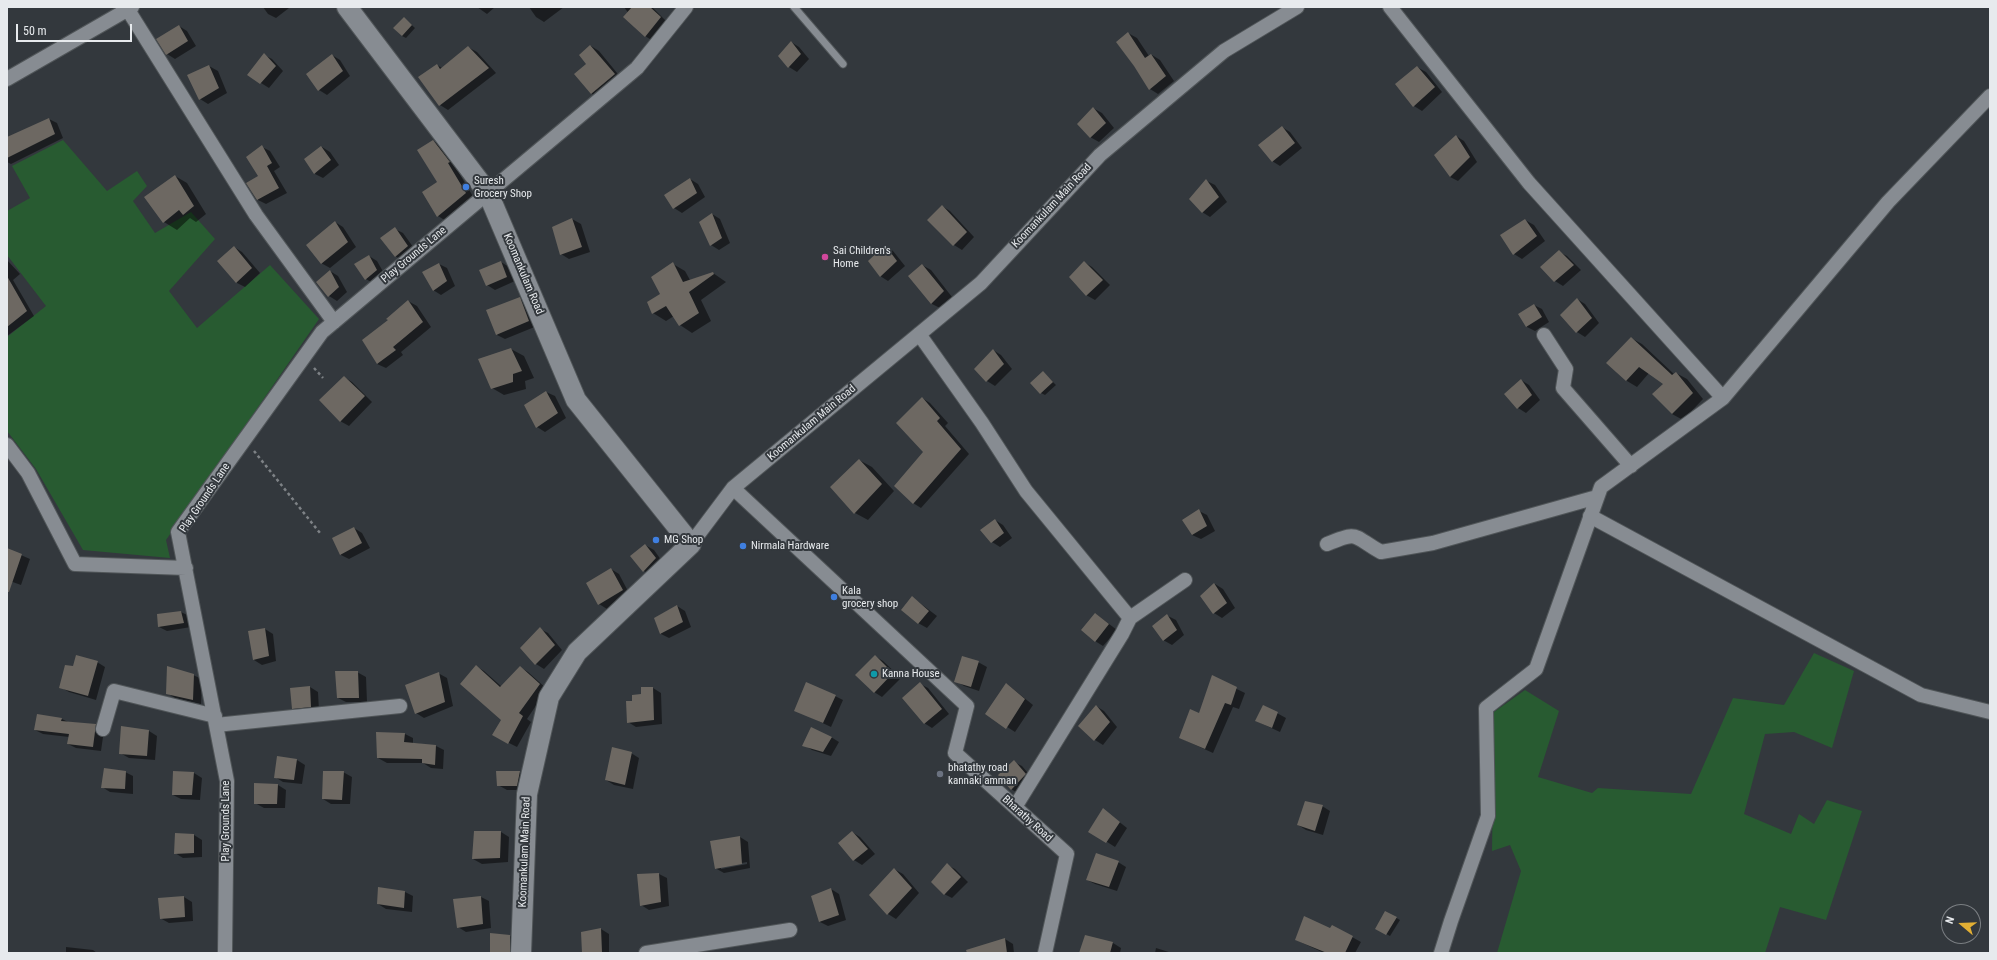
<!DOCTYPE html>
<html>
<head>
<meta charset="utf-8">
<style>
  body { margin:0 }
  #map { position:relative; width:1997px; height:960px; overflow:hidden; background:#33383d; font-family:"Roboto Condensed",sans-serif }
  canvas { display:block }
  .frame { position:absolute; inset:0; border:8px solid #e7eaed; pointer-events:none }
  .north { position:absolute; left:1941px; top:904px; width:40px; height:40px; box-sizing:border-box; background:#33383d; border:1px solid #7b7f83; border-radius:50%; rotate:289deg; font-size:11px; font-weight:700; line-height:16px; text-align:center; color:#e7eaed }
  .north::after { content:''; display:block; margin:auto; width:14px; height:18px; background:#e2af34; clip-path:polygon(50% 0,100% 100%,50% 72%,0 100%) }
  .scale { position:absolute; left:16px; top:24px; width:116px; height:18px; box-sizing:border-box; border:2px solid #e7eaed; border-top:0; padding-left:5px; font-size:12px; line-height:14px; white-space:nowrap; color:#e7eaed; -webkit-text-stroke:3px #33383d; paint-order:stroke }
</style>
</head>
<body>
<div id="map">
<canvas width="1997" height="960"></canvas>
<div class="frame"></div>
<div class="north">N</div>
<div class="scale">50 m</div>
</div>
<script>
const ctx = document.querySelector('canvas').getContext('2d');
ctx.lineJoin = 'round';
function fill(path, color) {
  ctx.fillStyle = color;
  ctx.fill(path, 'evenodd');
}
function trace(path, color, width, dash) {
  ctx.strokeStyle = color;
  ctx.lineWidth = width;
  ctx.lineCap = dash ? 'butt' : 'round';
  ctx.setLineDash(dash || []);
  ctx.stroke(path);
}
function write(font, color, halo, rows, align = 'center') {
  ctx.font = font + ' "Roboto Condensed",sans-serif';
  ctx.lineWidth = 4;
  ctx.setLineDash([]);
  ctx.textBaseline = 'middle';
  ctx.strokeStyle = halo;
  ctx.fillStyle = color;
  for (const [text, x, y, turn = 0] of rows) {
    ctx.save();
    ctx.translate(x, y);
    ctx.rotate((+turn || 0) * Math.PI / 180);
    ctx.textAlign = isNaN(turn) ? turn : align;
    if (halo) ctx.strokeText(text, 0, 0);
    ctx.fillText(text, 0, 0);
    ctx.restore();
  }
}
fill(new Path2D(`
  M63 140 107 191 137 171 147 186 133 201 155 233 191 212 215 239 169 291 197 328 270 265 319 319 166 540 170 558 83 550 36 469 7 431V337L46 306 7 255V211L30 198 12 166Z
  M1814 653 1854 671 1832 748 1794 732 1765 734 1744 814 1791 834 1799 814 1814 824 1827 800 1862 811 1826 920 1780 907 1765 953H1497L1521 871 1510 845 1492 851 1494 712 1525 690 1559 711 1538 777 1592 793 1598 788 1691 794 1733 698 1784 705Z`), '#285b31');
fill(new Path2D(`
  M263 7H288L289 8 276 18 268 14Z
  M477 7H495L487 14Z
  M529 7H564L544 22 536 17Z
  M624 7H652L668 23 653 41 645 36Z
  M404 18 415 28 406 38 402 36Z
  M179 26 187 31 196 46 175 59 167 54Z
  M1128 33 1137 38 1149 56 1152 55 1160 60 1174 81 1158 94 1150 89Z
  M791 42 799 47 809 59 797 72 789 67 779 56Z
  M591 46 599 51 622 79 600 98 592 94 576 74 588 64Z
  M468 47 477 52 496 73 448 110 440 105 420 77 437 65 442 68Z
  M264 55 272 59 283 71 269 88 261 83Z
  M332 55 340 60 350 76 327 95 319 90Z
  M209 66 218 71 227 93 208 104 200 99Z
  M1417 67 1426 72 1442 92 1422 111 1414 106 1397 84Z
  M1093 108 1102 113 1114 128 1099 142 1090 137Z
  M49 119 57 123 63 138 11 164 7 162V138Z
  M1282 127 1290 132 1302 148 1280 166 1272 161Z
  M1456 136 1464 141 1477 162 1458 181 1450 177Z
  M433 141 442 146 457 167 456 168 474 198 446 221 438 216V183Z
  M262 147 270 151 280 167 274 171 287 193 266 204 258 200Z
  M322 147 330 152 339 165 323 178 315 174Z
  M175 176 187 183 206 214 196 222 190 218 177 230 164 222 145 197Z
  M690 179 698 184 705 197 682 213 674 208Z
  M1207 181 1215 185 1227 202 1210 217 1202 212Z
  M942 206 950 211 974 237 962 250 954 245 928 220Z
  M712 214 720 219 730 243 719 250 711 245Z
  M572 219 581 224 590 252 569 259 561 254Z
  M1525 220 1534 225 1545 241 1522 259 1514 254 1501 236Z
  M335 222 343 227 356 247 330 268 321 263Z
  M395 229 403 233 416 251 404 261 395 256Z
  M885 246 893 251 905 266 888 281 880 276Z
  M234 247 242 252 260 273 245 287 237 283 219 261Z
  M1559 252 1567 256 1581 270 1563 286 1555 281 1542 267Z
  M369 256 377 261 385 275 374 284 366 279 355 264Z
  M7 260 20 274 13 280 34 316 7 336Z
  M501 262 509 267 515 281 495 290 487 285Z
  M1084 262 1092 267 1110 285 1095 300 1086 295Z
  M439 264 447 268 455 286 441 295 433 290Z
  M673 264 685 271 690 280 713 273 726 282 701 300 711 321 692 333 680 325 674 316 666 321 653 313 648 302 662 295Z
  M922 265 931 270 952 297 940 308 932 304 909 276Z
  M330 271 338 276 347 292 337 301 329 296 317 282Z
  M519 298 528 303 537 326 505 339 497 335Z
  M1577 299 1585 304 1599 323 1585 337 1577 332Z
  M408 301 417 306 431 327 401 352 403 355 386 368 377 364 389 321Z
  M1534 305 1542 309 1549 322 1535 331 1527 327 1520 314Z
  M1631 338 1642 344 1675 375 1676 373 1687 379 1703 399 1683 420 1672 414 1665 384 1649 373 1637 387 1627 381 1607 363Z
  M511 349 524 356 534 378 525 381 526 389 504 395 492 388Z
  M993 350 1001 355 1012 369 995 386 987 381Z
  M1043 372 1056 385 1045 395 1041 393Z
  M344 377 352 382 372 402 349 426 340 421Z
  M1521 380 1529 385 1540 400 1526 413 1518 408Z
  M546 392 555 396 566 418 545 432 537 427 525 405Z
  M922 398 930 403 948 423 945 426 969 454 921 508 913 503 925 452Z
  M859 460 872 467 894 491 868 520 855 513 831 487Z
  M1199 511 1207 515 1215 531 1201 539 1192 535Z
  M995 520 1003 525 1012 538 1000 547 992 542Z
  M354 528 362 533 370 548 349 559 341 555 334 539Z
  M645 545 654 550 664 564 652 576 644 571Z
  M7 549 30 559 21 585 7 580Z
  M611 569 619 574 630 595 607 609 599 604Z
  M1215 584 1223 589 1235 608 1222 618 1214 613Z
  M912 597 937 616 927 628 918 623Z
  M677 606 685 611 691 627 669 638 661 634 655 618Z
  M181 612 189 616 191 627 167 631 159 627Z
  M1096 614 1117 630 1103 646 1095 641Z
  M1168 616 1176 620 1184 635 1172 645 1163 640Z
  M265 629 273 634 276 661 262 665 254 660 249 632Z
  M540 629 548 633 562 650 544 669 536 664 521 648Z
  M875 656 883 661 901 678 882 697 874 692Z
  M97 662 105 667 96 700 69 692 60 687 73 667Z
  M978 662 987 667 979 691 964 686 956 681Z
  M476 666 484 671 502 687 520 667 528 672 547 689 527 719 531 722 517 747 501 739 503 720Z
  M357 672 366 677 367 702H346L338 698Z
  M438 673 447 678 453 706 424 718 416 713Z
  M193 675 202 679 201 704 175 698 167 693Z
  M1212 677 1245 693 1239 709 1233 707 1213 753 1180 738 1200 714Z
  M920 684 928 688 949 714 932 728 924 723Z
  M1007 684 1033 705 1015 732 987 714Z
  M310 687 318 692 319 711 301 713 293 708Z
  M653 688 661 693 662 724 636 727 628 722 633 702Z
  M835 696 843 700 831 727 795 710Z
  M1096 706 1104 711 1117 727 1103 745 1095 740 1080 726Z
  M1264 706 1286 718 1280 732 1256 721Z
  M62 719 68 722 95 725 104 730 101 751 76 748 68 744 69 737 43 734 35 730Z
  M149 731 157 736 155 760 129 758 120 753Z
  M405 734 413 738V743L436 746 444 750 443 769 431 768 423 763H387L378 758Z
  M831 737 839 742 831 756 812 750 804 745Z
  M631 753 639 758 633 789 614 785 606 780Z
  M297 760 305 765 302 784 283 782 275 777Z
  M1014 762 1022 766 1033 779 1019 794 1011 789Z
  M125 772 133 776V794L110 792 102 787Z
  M343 772 352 777 350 804H331L323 799Z
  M519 772 527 777 525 790H507L498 785Z
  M194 773 202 778 200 800 181 799 173 795Z
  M255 784 278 785 286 790 285 808H264L255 803Z
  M1322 806 1330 811 1323 835 1306 830 1298 825Z
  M1103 809 1127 828 1115 847 1090 831Z
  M501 832 509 837 508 862 482 864 473 859Z
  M852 832 860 837 875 854 862 865 854 860Z
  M194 835 202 840V857L183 858 175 853Z
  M740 837 748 842 750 868 724 873 715 868ZM747 862V864L721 869V867Z
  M1118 862 1126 867 1117 891 1095 884 1087 880Z
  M947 865 955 869 968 882 952 898 944 894Z
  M894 869 903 874 919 893 896 919 888 914 871 895Z
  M659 874 667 878 669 906 649 910 641 905 639 875Z
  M831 889 839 894 846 920 828 926 820 922Z
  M405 892 413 896 412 912 386 909 378 904Z
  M184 897 192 902 193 921 169 923 160 918Z
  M481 897 489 901 491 928 466 932 458 927Z
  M1386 912 1400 920 1390 936 1377 929Z
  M601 929 609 934V953H583L582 933Z
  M1331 930 1352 937 1361 942 1355 953H1324L1296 940Z
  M510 936 518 940V953H491Z
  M1085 936 1113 943 1121 948 1120 953H1080Z
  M1005 939 1013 944 1014 953H978Z
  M66 947 93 950 97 953H66Z
  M1156 948 1172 953H1155Z`), '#0007');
fill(new Path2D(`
  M632 7H650L661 17 645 37 623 17Z
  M404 17 412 25 402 36 393 28Z
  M179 25 188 41 166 55 156 39Z
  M1128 32 1145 58 1151 54 1166 76 1149 90 1134 66 1116 42Z
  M791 41 801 54 788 68 778 56Z
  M590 45 615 74 591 94 574 74 586 64 579 55Z
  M468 46 489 68 439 106 418 77 437 64 440 69Z
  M264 53 276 66 260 84 247 75Z
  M332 54 343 71 318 91 306 74Z
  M209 65 219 88 199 100 187 75Z
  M1417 66 1435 87 1413 107 1395 84Z
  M1093 107 1106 123 1090 138 1077 124Z
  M49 118 55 134 7 158V137Z
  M1282 126 1295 143 1272 162 1258 145Z
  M1456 135 1470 157 1450 177 1434 155Z
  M433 140 450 162 448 163 466 193 437 217 422 192 437 182 417 150Z
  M262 145 272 163 267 166 279 188 257 200 246 183 258 176 246 157Z
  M321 146 331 160 314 174 304 159Z
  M175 175 194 206 183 215 179 210 163 223 144 197Z
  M690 178 697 193 673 209 664 195Z
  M1206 179 1219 197 1202 213 1189 199Z
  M942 205 967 232 953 246 927 220Z
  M712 213 722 238 710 246 699 222Z
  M572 218 582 247 560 255 552 227Z
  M1525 219 1537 236 1513 255 1500 235Z
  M335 221 348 242 321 264 306 245Z
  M395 227 408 246 395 257 380 238Z
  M885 245 897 261 880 277 868 261Z
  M234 246 252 268 236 283 217 261Z
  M1559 250 1574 265 1554 282 1540 267Z
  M369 255 377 270 365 280 354 264Z
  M501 261 507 277 486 286 479 270Z
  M1084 261 1103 280 1086 296 1069 277Z
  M673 262 683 282 713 272 714 274 689 292 699 313 679 326 666 306 652 314 647 302 660 294 651 277Z
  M439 263 447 281 433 291 422 272Z
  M922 264 944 291 931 304 908 276Z
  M330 270 339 287 328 297 316 282Z
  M7 276 27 311 7 327Z
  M520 297 529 321 496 335 486 310Z
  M1577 298 1592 318 1576 333 1560 315Z
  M408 300 423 322 393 347 396 350 377 364 362 340 388 320 386 319Z
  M1534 304 1542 317 1526 327 1518 314Z
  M1631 337 1672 375 1676 372 1693 393 1672 414 1652 394 1663 384 1639 367 1626 381 1606 363Z
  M511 348 522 371 513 374V382L491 389 478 359Z
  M993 349 1004 364 986 382 974 369Z
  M1043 371 1053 382 1040 394 1030 383Z
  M344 376 365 396 340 422 319 400Z
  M1521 379 1532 395 1517 409 1504 394Z
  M546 391 558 413 536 428 524 405Z
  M922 397 940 418 937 421 961 449 913 504 894 486 923 452 896 423Z
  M859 459 882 484 854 514 830 487Z
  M1199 509 1207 526 1192 535 1182 520Z
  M995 519 1004 533 991 543 980 530Z
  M354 527 362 543 340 555 332 538Z
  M645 544 656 558 643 572 630 556Z
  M7 548 22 554 9 592H7Z
  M611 568 623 590 598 605 586 583Z
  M1214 583 1227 603 1213 614 1200 596Z
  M912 596 929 611 918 624 901 610Z
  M677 605 683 622 660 634 654 618Z
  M181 611 184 623 158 627 157 614Z
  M1095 613 1109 624 1095 642 1081 630Z
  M1167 614 1177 630 1163 641 1152 626Z
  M540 627 555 645 535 665 520 648Z
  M265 628 269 656 253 660 248 631Z
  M76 655 98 661 88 696 59 688 65 665 73 666Z
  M875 655 893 673 874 693 855 675Z
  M962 656 979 661 971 687 954 682Z
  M476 665 500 687 520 666 540 684 519 713 523 716 508 744 492 735 501 720 460 684Z
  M167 666 194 674 193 700 166 694Z
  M335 671H358L359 698H337Z
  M439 672 445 702 415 714 405 685Z
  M1212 675 1237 687 1231 705 1225 703 1205 749 1179 738 1190 709 1199 713Z
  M806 682 836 695 823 723 794 711Z
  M920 682 942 709 924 724 902 698Z
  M1006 683 1025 699 1006 729 985 714Z
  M310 686 311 707 292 709 290 688Z
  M641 687H653L654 720 627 723 626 701H632V695L641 694Z
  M1096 705 1110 722 1094 741 1078 726Z
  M1263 705 1278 712 1272 728 1255 721Z
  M37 714 62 718 61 721 96 724 93 747 67 744 69 734 34 730Z
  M121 726 149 730 147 756 119 754Z
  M811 727 832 737 823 752 802 746Z
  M376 732 405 733 404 742 436 745 435 765 422 763V759L377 758Z
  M612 747 632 752 625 785 605 780Z
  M277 756 297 759 294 780 274 778Z
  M1014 760 1026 774 1011 790 998 775Z
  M104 768 126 771 125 789 101 788Z
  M173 771 194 772 192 795H172Z
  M323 771H344L342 800 322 799Z
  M496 771H520L517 786H497Z
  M254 783 278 784 277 804H254Z
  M1305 801 1323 805 1315 831 1297 825Z
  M1103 808 1120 822 1106 843 1088 832Z
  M474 831H501L500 858 472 859Z
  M852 831 868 849 853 861 838 843Z
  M175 833 194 834V853L174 854Z
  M740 836 742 864 715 869 710 841Z
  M1096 853 1119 861 1109 887 1086 880Z
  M947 863 961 877 944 895 931 882Z
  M894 868 912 888 887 915 869 895Z
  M659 873 661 902 640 906 637 874Z
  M378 887 405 891 404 908 377 904Z
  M831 888 839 915 819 922 811 896Z
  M184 896 185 917 160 919 158 898Z
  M481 896 483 924 457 928 453 899Z
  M1385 911 1397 917 1386 935 1375 929Z
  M1304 916 1330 928 1332 925 1353 936 1345 953H1327L1295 940Z
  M601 928 602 952 582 953 581 932Z
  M490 933 510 935V953H490Z
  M1085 935 1113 942 1110 953H1079Z
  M1005 938 1007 953H967L966 950Z`), '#6d6862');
const lane = new Path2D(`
  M794 7 843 64`);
const street = new Path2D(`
  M1390 7 1529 183 1723 398
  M128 10 256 215 334 322
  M7 79 132 7
  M919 334 982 423 1026 491 1130 618
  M1544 335 1566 369 1563 388 1631 466
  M7 445 28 473 75 564 186 568
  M733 488 967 706 955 753 1067 854 1045 953
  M1590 516 1921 695 1990 712
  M691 544 733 488 981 283 1100 155 1224 51 1297 7
  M1327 544C1360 530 1352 536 1381 552L1433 543 1597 497
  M216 725 400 706
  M103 729 114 691 215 716
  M1015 807 1122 634 1130 618 1185 580
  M225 953 227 781 178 532 322 332 637 68 686 7
  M646 953 790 930
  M1441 953 1451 921 1488 816 1486 708 1536 669 1601 487 1723 398 1888 202 1990 96`);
const secondary = new Path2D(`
  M347 7 488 193 576 400 691 544 577 652 549 697 527 794 521 953`);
trace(lane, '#505558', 9);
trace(street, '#505558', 16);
trace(secondary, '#505558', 22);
trace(new Path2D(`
  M314 368 323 378
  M254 451 320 533`), '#7e8286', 2.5, [3, 3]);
trace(lane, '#878c92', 7);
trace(street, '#878c92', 14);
trace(secondary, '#878c92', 20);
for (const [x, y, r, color] of [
  [466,187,4,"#3f7fe0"],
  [825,257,4,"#d1479c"],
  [656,540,4,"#3f7fe0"],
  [743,546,4,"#3f7fe0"],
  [834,597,4,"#3f7fe0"],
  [874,674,4,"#0f9aa8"],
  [940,774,4,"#6b7280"]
]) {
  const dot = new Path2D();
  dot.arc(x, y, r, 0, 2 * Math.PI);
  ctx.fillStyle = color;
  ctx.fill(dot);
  trace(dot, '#33383d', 1.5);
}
write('11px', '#e7eaed', '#33383d', [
  ["Suresh",474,181],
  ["Grocery Shop",474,194],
  ["Sai Children's",833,251],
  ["Home",833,264],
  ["MG Shop",664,540],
  ["Nirmala Hardware",751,546],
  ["Kala",842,591],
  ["grocery shop",842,604],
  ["Kanna House",882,674],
  ["bhatathy road",948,768],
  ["kannaki amman",948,781]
], 'left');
write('11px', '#e7eaed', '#33383d', [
  ["Koomankulam Main Road",1052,206,-47],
  ["Play Grounds Lane",414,255,-40],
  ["Koomankulam Road",523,274,67],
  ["Koomankulam Main Road",812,423,-40],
  ["Play Grounds Lane",205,498,-56],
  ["Bharathy Road",1027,819,42],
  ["Play Grounds Lane",226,821,-90],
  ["Koomankulam Main Road",525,852,-88]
]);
</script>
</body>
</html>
